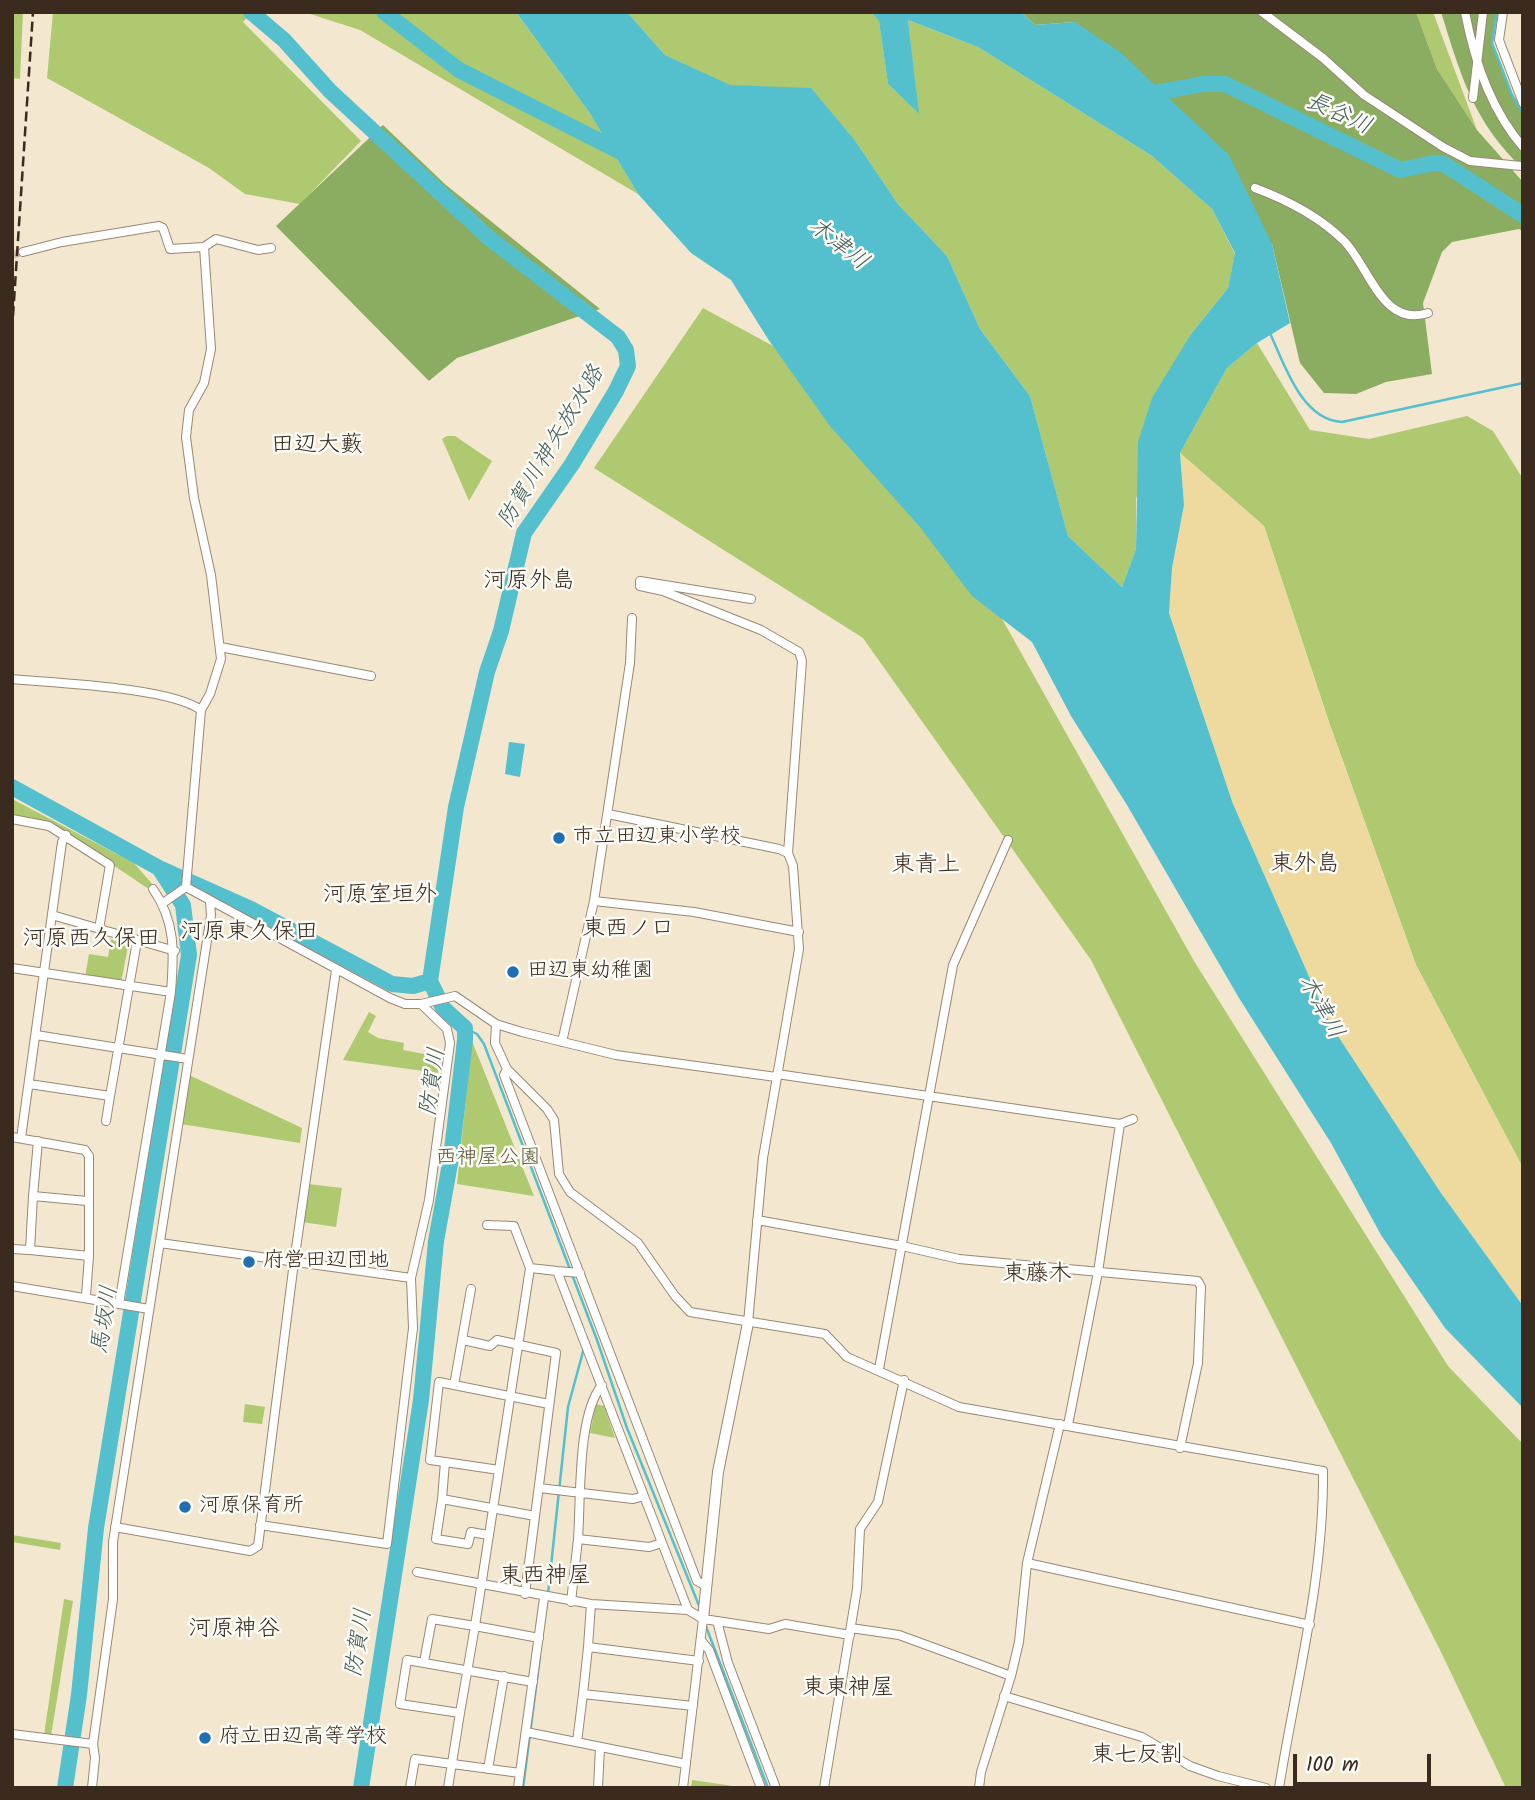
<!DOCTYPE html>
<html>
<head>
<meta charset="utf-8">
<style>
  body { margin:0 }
  #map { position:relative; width:1535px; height:1800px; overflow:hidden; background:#f4e7cf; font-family:Kalam,sans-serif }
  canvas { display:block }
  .frame { position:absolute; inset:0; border:14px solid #3b2a1e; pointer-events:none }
  .scale { position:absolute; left:1293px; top:1754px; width:138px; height:32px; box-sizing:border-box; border:4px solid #3b2a1e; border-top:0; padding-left:9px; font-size:21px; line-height:24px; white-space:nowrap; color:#3b2a1e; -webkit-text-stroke:5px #fdfcf7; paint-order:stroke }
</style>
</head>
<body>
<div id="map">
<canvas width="1535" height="1800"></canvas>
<div class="frame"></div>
<div class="scale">100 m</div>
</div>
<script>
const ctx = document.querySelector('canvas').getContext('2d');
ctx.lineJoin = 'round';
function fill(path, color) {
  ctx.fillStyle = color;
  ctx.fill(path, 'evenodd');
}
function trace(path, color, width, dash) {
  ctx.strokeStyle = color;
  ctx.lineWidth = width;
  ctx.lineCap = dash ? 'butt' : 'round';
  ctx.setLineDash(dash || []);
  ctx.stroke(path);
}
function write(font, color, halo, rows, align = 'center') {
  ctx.font = font + ' Kalam,"Klee One",sans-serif';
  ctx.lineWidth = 5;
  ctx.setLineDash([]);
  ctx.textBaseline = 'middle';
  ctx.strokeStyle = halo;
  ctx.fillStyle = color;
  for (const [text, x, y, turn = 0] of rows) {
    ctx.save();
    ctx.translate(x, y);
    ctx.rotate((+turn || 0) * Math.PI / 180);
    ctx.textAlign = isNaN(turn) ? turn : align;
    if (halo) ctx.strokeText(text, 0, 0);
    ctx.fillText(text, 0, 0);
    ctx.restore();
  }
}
fill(new Path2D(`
  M12 12H23L20 79 12 78Z
  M53 12H252L243 22 361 141 300 204 245 194 209 168 47 78Z
  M304 12H516L589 112 638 194 360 30Z
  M627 12H871L879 20 888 84 918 113 908 20 978 47 1152 156 1212 209 1235 254 1228 288 1191 334 1136 499V549L1122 587 1068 536 1030 396 980 329 947 256 898 204 854 139 811 89 730 86 665 55Z
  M1416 12H1433L1477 130 1437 69Z
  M703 308 882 405 1194 961 1448 1366 1523 1444V1788H1506L1440 1650 1091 960 863 638 594 468Z
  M1257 343 1310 430 1369 439 1467 416 1493 431 1523 479V1168L1416 965 1329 722 1264 526 1180 453 1227 368Z
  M447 436H455L492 461 469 501 442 439Z
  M12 799 134 863 154 886 147 888 51 823 12 816Z
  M111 939 128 946 121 983 85 977 89 954 108 957Z
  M369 1012 376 1016 368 1032 378 1038 404 1043 403 1050 440 1057 438 1073 343 1060Z
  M472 1041 534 1196 457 1184Z
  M189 1075 302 1128 300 1143 181 1124Z
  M308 1184 342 1188 336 1227 302 1222Z
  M245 1404 265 1407 262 1424 243 1422Z
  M596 1404 604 1406 615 1438 590 1433Z
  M12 1535 61 1543 60 1550 12 1542Z
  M64 1599 73 1601 51 1736 44 1735Z
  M692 1780 747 1788H691Z`), '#aec96f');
fill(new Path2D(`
  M1021 12H1416L1437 69 1477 130 1523 182V231L1519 229 1452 242 1442 252 1423 303 1432 374 1386 382 1356 394 1324 393 1300 363 1272 244 1075 22 1035 25Z
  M1441 12H1497L1492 43 1512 95 1523 113V169C1473 121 1461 76 1441 12Z
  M383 125 446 185 600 309 457 358 429 381 276 226Z`), '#8aad62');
fill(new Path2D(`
  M1180 453 1264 526 1329 722 1416 965 1523 1168V1306L1441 1193 1330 1024 1233 804 1169 613 1172 568 1184 505Z`), '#eeda9e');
fill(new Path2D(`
  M516 12H627L665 55 730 85 811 88 854 139 898 204 947 256 980 329 1030 396 1068 536 1122 587 1136 549 1138 442 1152 398 1191 334 1228 288 1235 253 1212 209 1152 156 978 47 908 20 919 114 888 84 879 21 871 12H1021L1035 25 1075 22 1120 52 1229 155 1272 244 1290 323 1257 343 1227 368 1180 453 1184 505 1172 568 1169 613 1233 804 1330 1024 1441 1193 1523 1306V1408L1445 1328 1381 1235 1331 1143 1239 998 1127 805 1071 716 1032 642 972 596 920 527 830 426 768 339 731 280 691 253 638 194 589 112Z
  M509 742 525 744 520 777 505 774Z`), '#54c0ce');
trace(new Path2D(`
  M1497 12 1492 43 1512 95 1523 113
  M1269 331C1284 363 1301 420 1342 422L1523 383
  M465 1028 477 1034 484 1044 597 1340 627 1428 700 1608
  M548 1594 568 1407 584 1348
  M705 1624 768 1788
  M523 1788 540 1656`), '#54c0ce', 2.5);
trace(new Path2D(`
  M251 12 284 40 330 91 489 238 618 337 626 350 628 366 616 391 572 464 524 533 501 631 487 672 456 807 430 981
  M384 12 459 70 629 156
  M1143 95 1203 84H1225L1400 170 1434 163 1444 164 1523 215
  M12 787 159 868 251 909 392 984 413 986 430 981
  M65 1788 79 1695 96 1528 189 955 183 905 159 868
  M361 1788 421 1400 436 1241 451 1158 465 1040V1028L443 1008 430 981`), '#54c0ce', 16);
trace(new Path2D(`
  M12 255 23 252`), '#cfc1ac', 8, [8, 4]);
const minor = new Path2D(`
  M1262 12 1323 58 1364 95 1443 147 1470 161 1521 166
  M1465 12C1474 60 1491 110 1523 147
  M1503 12 1499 40 1523 103
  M1473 98 1483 12
  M1255 188C1287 200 1320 217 1344 241 1369 266 1382 328 1428 313
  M23 252 62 242 159 226 163 228 170 249 204 247 216 239 258 250 271 248
  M751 599 640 581V586L663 591 761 630 799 652 802 661 788 853
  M220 647 371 676
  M12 679C55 683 169 687 201 710
  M608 814 779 849 788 853 793 866 799 949 763 1158 748 1323
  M12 819 49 826 110 865 99 929
  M186 887 201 710 210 694 221 659 211 575 194 498 186 437 189 410 204 383 211 349 204 247
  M186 887 390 998 405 1004H421
  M594 901 694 912 799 932
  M163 903 186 887
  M52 915 175 951
  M12 968 171 992
  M496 1024 495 1043 507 1069 504 1075 697 1581 706 1586
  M36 1035 188 1059
  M562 1042 594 901 630 663 632 618
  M507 1069 547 1109 554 1120 559 1174 570 1192 638 1243 675 1296 690 1312 825 1334 847 1357 959 1407 1323 1471C1324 1579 1296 1682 1279 1788
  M777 1074 1120 1124 1133 1119
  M29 1084 110 1096 106 1121
  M110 1096 137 941
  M12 1137 85 1150 89 1156V1256
  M21 1138 62 842 66 835
  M38 1141 33 1196 87 1201
  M757 1220 902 1246 959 1259 1198 1281 1201 1287 1198 1363 1180 1448
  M487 1225 514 1226 530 1268 475 1626 539 1638
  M160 1243 411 1278
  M12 1249 30 1250 33 1196
  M30 1250 89 1256 86 1296
  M530 1268 557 1271 688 1610
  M557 1271 580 1273
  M12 1286 149 1309
  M119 1304 171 992C174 953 176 922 153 889
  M463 1340 490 1346 497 1340 556 1353 525 1594
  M879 1369 953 965 1008 840
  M454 1385 471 1289
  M602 1385C577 1415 581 1499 578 1539L649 1547 662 1543
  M1068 1425 1098 1272 1120 1124
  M445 1462 430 1460 439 1382 549 1404
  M499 1470 445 1462 442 1499 535 1516
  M539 1488 633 1499 644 1496
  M442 1499 436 1539 468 1544 471 1532 488 1535
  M260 1525 387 1544 413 1328 411 1278 429 1200 450 1043 447 1029 421 1004 455 996 496 1024 522 1032 616 1055 776 1077
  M115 1527 250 1551 258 1546 294 1262 336 970
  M1027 1563 1310 1625
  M417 1572 591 1604 688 1610 703 1619 717 1621 728 1663 776 1788
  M571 1602 578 1539
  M591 1604 588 1647 699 1661
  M717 1621 769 1629 785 1624 850 1635
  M851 1628 899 1635 1011 1676
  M701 1640 709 1650 761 1788
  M588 1647 583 1694 693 1706
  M424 1662 432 1619 475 1626 460 1713
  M1004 1696 1142 1737 1190 1766 1218 1776 1266 1788
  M526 1732 686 1764
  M12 1734 93 1744
  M577 1742 583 1694
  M488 1769 504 1676
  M92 1788 95 1758 93 1744 113 1599V1542L211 915 210 902
  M410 1788 415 1759 520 1773 544 1598
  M448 1788 460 1713 400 1704 407 1660 533 1682
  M518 1788 520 1773
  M598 1788 600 1747
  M683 1788 703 1619
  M824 1788 857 1589 860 1529 878 1502 904 1380
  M979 1788 981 1772 1011 1676 1019 1642 1027 1563 1060 1424`);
const tertiary = new Path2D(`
  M703 1619 718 1472 748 1323`);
trace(minor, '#988876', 10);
trace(tertiary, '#988876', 12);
trace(minor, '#fff', 8);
trace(tertiary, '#fff', 10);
trace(new Path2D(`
  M12 331 33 12`), '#3b2a1e', 2.5, [10, 5]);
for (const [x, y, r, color] of [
  [559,838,7,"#1f6fb2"],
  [513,972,7,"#1f6fb2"],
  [249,1262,7,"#1f6fb2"],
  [185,1507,7,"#1f6fb2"],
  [205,1738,7,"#1f6fb2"]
]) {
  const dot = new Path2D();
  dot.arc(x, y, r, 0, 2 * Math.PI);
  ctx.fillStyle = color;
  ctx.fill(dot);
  trace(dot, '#fdfcf7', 2.5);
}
write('21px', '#3b2a1e', '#fdfcf7', [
  ["市立田辺東小学校",573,838],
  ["田辺東幼稚園",527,972],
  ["府営田辺団地",263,1262],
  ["河原保育所",199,1507],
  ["府立田辺高等学校",219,1738]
], 'left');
write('21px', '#5e5a36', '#fdfcf7', [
  ["西神屋公園",488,1159]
]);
write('italic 23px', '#445e5c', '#fdfcf7', [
  ["長谷川",1338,116,25],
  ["木津川",837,246,38],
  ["防賀川神矢放水路",553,448,-59],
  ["木津川",1319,1008,61],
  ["防賀川",435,1082,-82],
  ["馬坂川",107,1320,-81],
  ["防賀川",361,1643,-81]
]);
write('23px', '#3b2a1e', '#fdfcf7', [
  ["田辺大藪",317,447],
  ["河原外島",529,583],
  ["東外島",1305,866],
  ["東青上",926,867],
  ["河原室垣外",380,897],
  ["東西ノ口",628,931],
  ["河原東久保田",249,934],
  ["河原西久保田",91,941],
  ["東藤木",1037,1276],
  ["東西神屋",545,1578],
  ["河原神谷",234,1631],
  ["東東神屋",848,1690],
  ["東七反割",1137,1757]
]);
</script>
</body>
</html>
